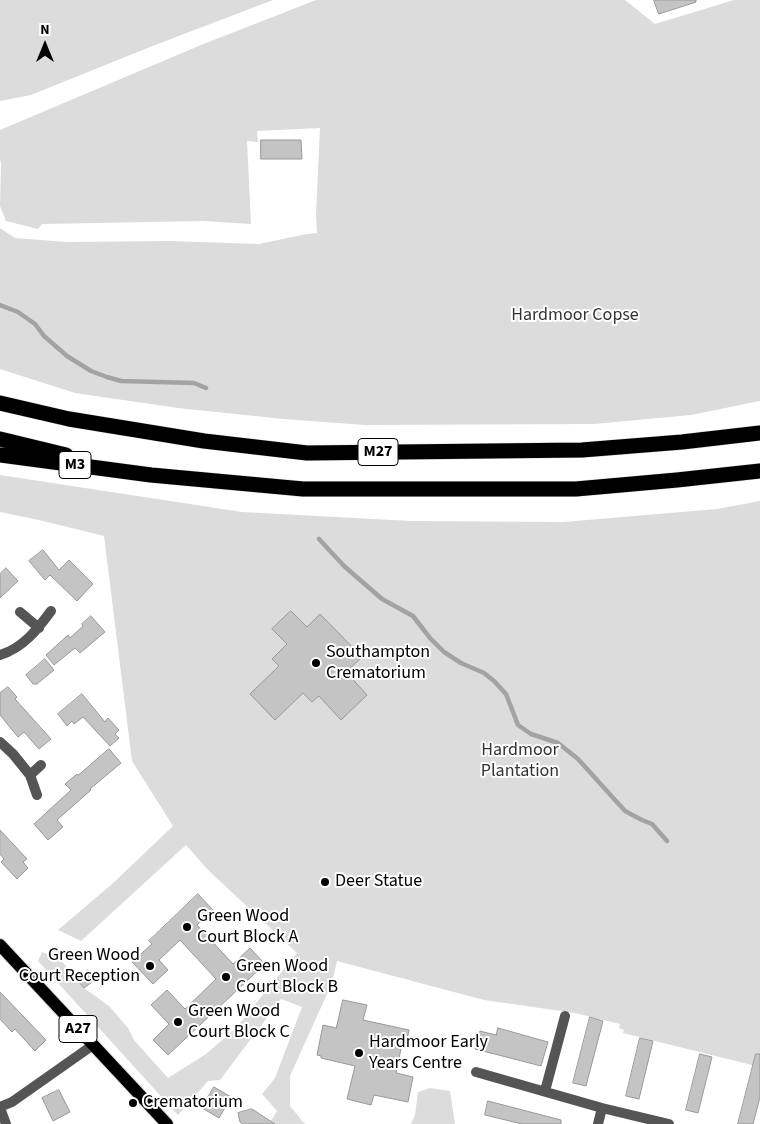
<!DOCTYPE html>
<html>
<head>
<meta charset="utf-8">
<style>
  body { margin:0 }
  #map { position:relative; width:760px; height:1124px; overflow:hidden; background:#fff; font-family:"Source Sans 3",sans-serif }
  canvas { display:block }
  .north { position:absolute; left:20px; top:20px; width:50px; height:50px; -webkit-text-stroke:4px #fff; paint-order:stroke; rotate:0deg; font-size:14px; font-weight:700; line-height:20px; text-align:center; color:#000 }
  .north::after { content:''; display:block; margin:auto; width:18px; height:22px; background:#000; clip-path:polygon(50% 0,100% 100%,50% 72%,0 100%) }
</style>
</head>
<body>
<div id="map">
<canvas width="760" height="1124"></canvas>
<div class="north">N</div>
</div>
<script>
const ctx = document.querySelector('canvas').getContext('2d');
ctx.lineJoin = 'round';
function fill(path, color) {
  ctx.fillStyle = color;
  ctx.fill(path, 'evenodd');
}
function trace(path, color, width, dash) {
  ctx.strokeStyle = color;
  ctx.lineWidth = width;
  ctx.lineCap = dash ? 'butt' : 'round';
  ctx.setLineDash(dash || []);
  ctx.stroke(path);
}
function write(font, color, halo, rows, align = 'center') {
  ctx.font = font + ' "Source Sans 3",sans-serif';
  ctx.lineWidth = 4;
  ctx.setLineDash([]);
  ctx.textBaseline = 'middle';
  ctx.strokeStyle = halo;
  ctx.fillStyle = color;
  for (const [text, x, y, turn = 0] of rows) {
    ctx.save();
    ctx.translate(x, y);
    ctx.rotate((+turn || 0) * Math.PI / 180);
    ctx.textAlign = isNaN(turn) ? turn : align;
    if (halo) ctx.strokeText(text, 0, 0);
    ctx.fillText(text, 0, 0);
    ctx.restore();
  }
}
fill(new Path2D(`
  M0 0H273L150 47 31 95 0 101Z
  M316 0H625L655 24 734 0H760V401L691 415 594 424 365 425 283 419 178 408 75 393 0 369V228L15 238 67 242 170 241 259 244 307 234 317 233 316 215 320 128 257 131 258 142 247 141 251 224 203 221 42 224 38 229 6 221 0 206 1 164 0 159V130L201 45Z
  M0 475 242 512 411 521 564 522 717 509 760 501V1067L623 1033 624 1030 619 1028 620 1024 575 1013 484 1000 337 961 332 983 290 1076V1106L304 1123 306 1124H269L277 1111 262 1094 275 1078 302 1007 281 999 220 1080 208 1081 178 1115 38 961 42 952 60 959 84 988 109 1006 128 1028 134 1040 168 1078 206 1054 235 1029 297 953 208 870 186 845 81 941 58 930 112 884 173 826 132 761 104 536 39 520 0 512Z
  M430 1088 450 1091 455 1124H411L415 1115 418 1092Z`), '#dcdcdc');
trace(new Path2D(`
  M0 305 18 312 35 324 44 336 67 356 91 371 107 377 121 381 194 383 206 388
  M319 539 344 566 382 599 413 616 430 638 444 652 461 663 484 673 494 681 506 694 518 725 531 734 558 743 578 759 625 811 642 820 652 824 667 841`), '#a3a3a3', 4.5);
const building = new Path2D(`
  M654 0H696V2L659 14Z
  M261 140H301L302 159H261Z
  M43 550 59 570 69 560 93 584 77 601 50 575 45 580 29 561Z
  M6 568 18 581 0 598V574Z
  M291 611 307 627 320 614 362 657 346 672 367 695 341 720 319 696 312 702 303 693 275 720 250 694 279 666 272 659 287 644 272 629Z
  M91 616 105 632 80 653 75 648 54 665 46 655 68 635 70 638 83 626 82 624Z
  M45 659 54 670 37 684H33L26 675Z
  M8 687 17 697 15 699 51 739 39 749 24 732 18 737 0 715V693Z
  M82 694 105 722 108 718 119 730 115 734 119 738 110 746 83 717 74 724 72 721 67 726 58 714Z
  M109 749 121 763 90 789 91 790 57 820 63 827 48 840 34 824 71 790 65 784 77 774 78 775Z
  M0 830 27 859 23 862 28 868 17 879 1 862 4 859 0 854Z
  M198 894 213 910 197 925 233 964 250 948 265 964 168 1055 153 1040 169 1024 151 1005 167 990 185 1009 216 979 180 940 159 960 168 970 153 984 132 962 152 944 149 941Z
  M88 970 96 979 84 988 77 980Z
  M0 992 46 1040 35 1051 15 1029 12 1032 0 1019Z
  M343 1000 367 1005 363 1020 409 1030 406 1045 402 1044 396 1073 413 1077 408 1102 374 1095 371 1105 347 1099 355 1066 321 1058V1056L317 1055 323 1025 336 1028Z
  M590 1017 603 1021 586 1086 573 1083Z
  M498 1028 548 1042 541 1066 475 1049 480 1031 496 1035Z
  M640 1038 653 1041 639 1099 626 1096Z
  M700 1054 712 1057 698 1113 686 1110Z
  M756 1054H760V1097L753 1124H738Z
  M214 1087 231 1097 219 1118 202 1108Z
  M59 1090 70 1112 53 1121 42 1098Z
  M488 1101 561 1120V1124H522L485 1115Z
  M252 1109 275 1124H243L240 1122 238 1113Z`);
fill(building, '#c4c4c4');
trace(building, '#999', 1);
const primary = new Path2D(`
  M0 945 167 1124`);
const highway = new Path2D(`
  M0 403 69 419 204 441 307 453 582 450 682 442 760 433
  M0 439 66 455
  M0 455 151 475 303 489H576L677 480 760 471`);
trace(primary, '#dbdbdb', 14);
trace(highway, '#dbdbdb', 16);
trace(new Path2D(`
  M20 612 39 628
  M0 655C23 648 37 630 51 611
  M0 742 13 754 30 775 37 795
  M30 775 41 765
  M476 1072 602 1108 669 1124
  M545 1091 565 1016
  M0 1107 12 1102 93 1045
  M0 1108 6 1124
  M598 1124 602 1108`), '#555', 10);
trace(primary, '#000', 12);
trace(highway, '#000', 15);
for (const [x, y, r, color] of [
  [316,663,5,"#000"],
  [325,882,5,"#000"],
  [187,927,5,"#000"],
  [150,966,5,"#000"],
  [226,977,5,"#000"],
  [178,1022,5,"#000"],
  [359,1053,5,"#000"],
  [133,1103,5,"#000"]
]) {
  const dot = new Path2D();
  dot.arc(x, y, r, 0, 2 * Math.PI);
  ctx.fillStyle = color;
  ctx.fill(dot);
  trace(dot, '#fff', 2);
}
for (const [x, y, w] of [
  [378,452,40],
  [75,465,32],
  [78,1029,38]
]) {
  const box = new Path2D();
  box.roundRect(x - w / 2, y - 13.5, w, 27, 4);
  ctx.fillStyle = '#fff';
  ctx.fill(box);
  trace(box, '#000', 1);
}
write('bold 16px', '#000', null, [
  ["M27",378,452],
  ["M3",75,465],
  ["A27",78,1029]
]);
write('18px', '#333', '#fff', [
  ["Hardmoor Copse",575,316],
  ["Hardmoor",520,751],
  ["Plantation",520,772]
]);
write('18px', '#000', '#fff', [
  ["Southampton",326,653],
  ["Crematorium",326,674],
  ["Deer Statue",335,882],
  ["Green Wood",197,917],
  ["Court Block A",197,938],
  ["Green Wood",140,956,"right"],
  ["Court Reception",140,977,"right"],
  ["Green Wood",236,967],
  ["Court Block B",236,988],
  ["Green Wood",188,1012],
  ["Court Block C",188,1033],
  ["Hardmoor Early",369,1043],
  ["Years Centre",369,1064],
  ["Crematorium",143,1103]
], 'left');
</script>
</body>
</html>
